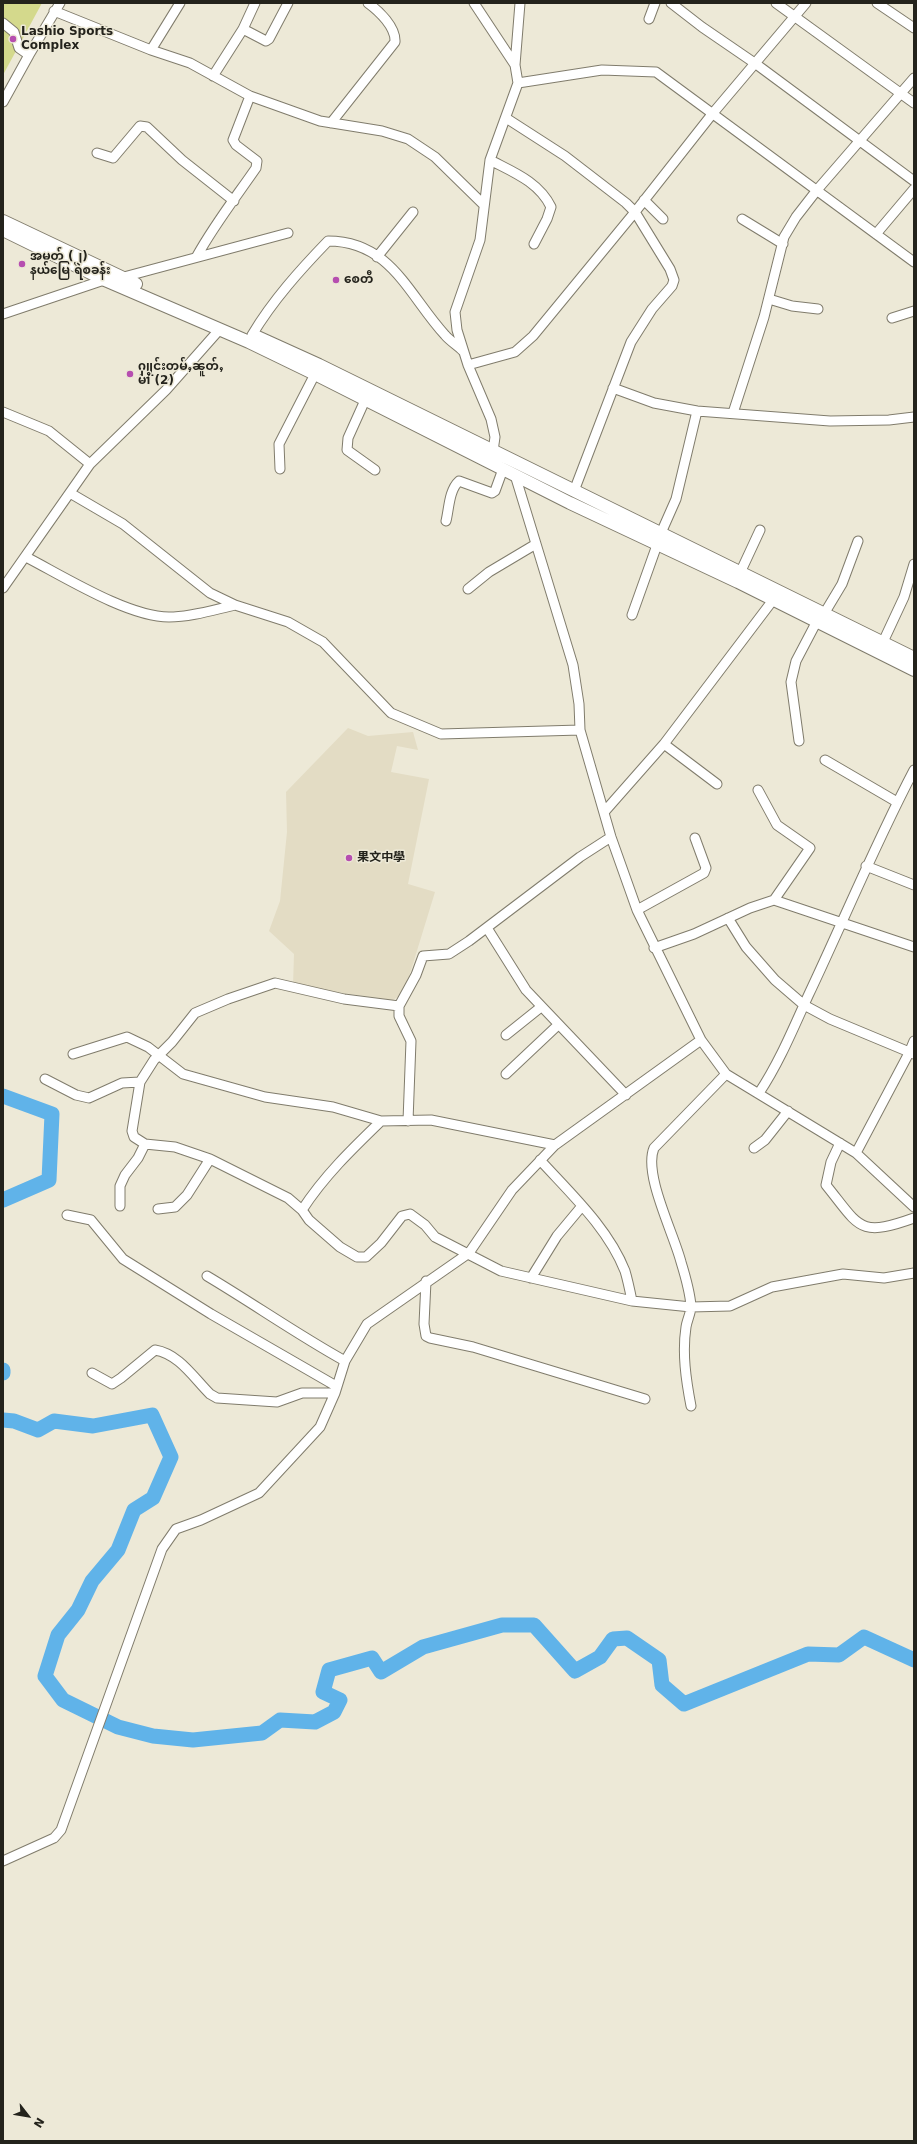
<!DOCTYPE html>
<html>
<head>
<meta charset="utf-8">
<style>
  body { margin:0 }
  #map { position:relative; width:917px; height:2144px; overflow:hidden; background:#ede9d7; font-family:"DejaVu Sans",sans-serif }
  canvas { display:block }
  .frame { position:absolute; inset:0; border:4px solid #24231c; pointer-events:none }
  .north { position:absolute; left:8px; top:2096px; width:40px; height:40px; -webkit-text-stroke:3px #ede9d7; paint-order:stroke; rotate:121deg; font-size:11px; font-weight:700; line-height:16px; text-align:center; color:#24231c }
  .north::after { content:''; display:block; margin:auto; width:14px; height:18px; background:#24231c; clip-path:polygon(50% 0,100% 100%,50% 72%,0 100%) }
</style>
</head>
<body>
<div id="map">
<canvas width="917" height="2144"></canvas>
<div class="frame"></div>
<div class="north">N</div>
</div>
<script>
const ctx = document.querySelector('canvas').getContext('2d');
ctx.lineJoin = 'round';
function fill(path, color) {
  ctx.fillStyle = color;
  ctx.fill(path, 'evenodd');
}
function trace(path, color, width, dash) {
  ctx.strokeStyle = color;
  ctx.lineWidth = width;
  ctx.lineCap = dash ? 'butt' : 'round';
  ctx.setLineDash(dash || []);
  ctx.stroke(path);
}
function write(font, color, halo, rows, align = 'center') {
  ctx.font = font + ' "DejaVu Sans","Noto Sans SC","Noto Sans Myanmar",sans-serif';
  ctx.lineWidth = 3;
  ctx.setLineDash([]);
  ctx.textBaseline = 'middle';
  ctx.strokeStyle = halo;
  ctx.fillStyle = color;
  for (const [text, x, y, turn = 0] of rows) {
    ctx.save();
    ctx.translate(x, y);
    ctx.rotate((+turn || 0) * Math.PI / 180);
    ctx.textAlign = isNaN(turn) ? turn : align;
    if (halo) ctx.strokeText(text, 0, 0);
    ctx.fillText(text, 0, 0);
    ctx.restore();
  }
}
fill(new Path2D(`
  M348 728 368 736 413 732 418 750 397 746 391 772 429 779 408 884 435 892 404 993 393 1000 293 986 294 954 269 931 280 901 287 832 286 792Z`), '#e3dcc4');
fill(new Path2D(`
  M3 3H42L3 75Z`), '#d4d98c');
trace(new Path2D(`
  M3 1096 52 1114 49 1180 3 1200
  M3 1370V1373
  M3 1420 14 1421 38 1430 54 1421 93 1426 152 1415 171 1457 153 1498 134 1510 118 1550 92 1581 78 1610 58 1635 45 1676 63 1700 118 1727 153 1736 193 1740 262 1733 280 1720 315 1722 334 1712 340 1700 323 1692 329 1670 372 1658 381 1672 423 1647 502 1625H534L575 1671 600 1657 613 1639 627 1638 659 1660 662 1685 684 1704 808 1654 839 1655 864 1637 914 1660`), '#60b3e9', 15);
const minor = new Path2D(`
  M474 3 515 65
  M671 3 702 27 756 64 914 181
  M776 3 914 103
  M877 3 914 28
  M54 11 151 50 190 63 250 96 320 121 382 131 408 139 435 157 484 205
  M649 19 655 3
  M3 23 14 32 19 48 29 55
  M243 29 255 3
  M151 50 180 3
  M213 76 243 29 266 41 269 39 288 3
  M518 83 602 70 656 72 914 262
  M3 102 29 55 60 3
  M506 118 565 156 626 203 635 212 670 269 674 280 672 286 652 309 631 342 574 491
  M331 123 395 42C396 27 379 11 368 3
  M97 153 113 158 140 126 147 127 182 160 234 201
  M490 160C513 172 539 182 551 207L547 219 534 244
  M644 200 663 219
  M742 219 783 244
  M876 234 914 189
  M197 256C214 225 236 197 256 168L257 161 236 145 233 140 250 96
  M377 257 413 212
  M120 278 288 233
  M769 299 792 306 818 309
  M3 314 107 279
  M892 318 914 311
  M252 335C273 300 300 270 328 241 391 241 409 296 445 335 450 341 457 345 463 351
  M468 365 515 352 533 336 635 212 713 113 806 3
  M613 388 654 403 697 411 830 421 889 420 914 417
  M366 398 348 438 347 450 375 470
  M3 412 49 431 90 464
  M733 413 764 317 784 237 796 217 817 190 914 78
  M493 451 495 437 491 419 468 365 457 330 455 312 480 240 490 160 518 83 515 65 520 3
  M280 469 279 444 315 374
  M515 475 573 665 579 704 580 730 611 837 637 910 701 1040 726 1074 856 1153 914 1207
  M70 493 123 524 210 593 235 605 288 622 323 642 391 713 441 734 580 730
  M446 521C449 509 449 490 459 481L492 493 495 491 503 469
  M661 533 676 499 697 411
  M26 557C63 576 128 617 169 617 191 617 213 610 235 605
  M740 573 760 530
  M3 588 90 464 166 390 220 329
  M468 589 489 572 536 544
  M824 614 842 584 858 541
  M632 615 657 545
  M883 642 904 597 914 564
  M799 741 791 682 796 661 817 621
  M664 744 717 784
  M825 760 897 802
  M758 790 777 825 810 848 774 900
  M605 811 664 744 773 600
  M866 866 914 885
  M637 910 704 873 706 868 695 838
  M728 918 746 947 775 980 804 1005 830 1019 914 1054
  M487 928 526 990 626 1095
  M654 948 694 934 750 908 774 900 914 947
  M399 1006 416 975 423 956 449 954 469 941 580 857 611 837
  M506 1035 541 1007
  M73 1054 127 1037 148 1047 183 1074 265 1097 333 1107 381 1121 431 1120 555 1145
  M506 1074 558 1025
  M45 1079 76 1095 89 1098 122 1083 140 1082
  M759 1093C779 1063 793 1029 808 996 844 920 875 844 914 770
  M408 1121 411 1041 399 1016V1006L344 999 275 983 228 999 195 1013 172 1042 154 1060 140 1082 132 1131 134 1137 145 1144 175 1147 210 1159 288 1198 302 1210 309 1220 340 1247 357 1257H366L381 1243 402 1216 410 1214 425 1225 435 1237 501 1271 632 1301 691 1307 730 1306 772 1287 843 1274 884 1278 914 1273
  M840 1143 831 1162 826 1185C860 1227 858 1238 914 1218
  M754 1148 765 1140 788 1111
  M856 1153 909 1053 914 1041
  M540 1160C571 1194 608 1228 625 1271 628 1281 630 1291 632 1301
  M120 1206V1186L125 1175 138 1158 145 1144
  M158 1209 175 1207 187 1195 210 1159
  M302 1210C324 1176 352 1149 381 1121
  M67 1215 91 1220 123 1259 211 1314 336 1386
  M207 1276C254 1304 298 1335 345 1361
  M531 1278 557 1236 582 1206
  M426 1281 424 1324 426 1336 430 1338 473 1347 645 1399
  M92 1373 112 1384 121 1378 155 1350C179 1354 193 1377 210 1394L217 1398 277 1402 302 1393H335
  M691 1406C686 1380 682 1353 686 1327 687 1320 691 1313 691 1306 690 1293 685 1275 681 1262 674 1234 643 1174 654 1148L726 1074
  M3 1861 54 1838 61 1830 162 1549 176 1529 201 1520 259 1493 320 1427 335 1393 345 1361 367 1324 469 1253 512 1190 555 1145 701 1040`);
const major = new Path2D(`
  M3 221 136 284
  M3 230 105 280 249 342 315 374 570 503 738 582 914 670
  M255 336 319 365 914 658`);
trace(minor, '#807c6c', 11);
trace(major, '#807c6c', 14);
trace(minor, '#fff', 9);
trace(major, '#fff', 12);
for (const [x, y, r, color] of [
  [13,39,4,"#b64eb0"],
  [22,264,4,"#b64eb0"],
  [336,280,4,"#b64eb0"],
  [130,374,4,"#b64eb0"],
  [349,858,4,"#b64eb0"]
]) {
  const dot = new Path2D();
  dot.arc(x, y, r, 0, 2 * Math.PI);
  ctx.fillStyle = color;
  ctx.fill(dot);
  trace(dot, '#ede9d7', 1.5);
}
write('bold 12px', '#24231c', '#ede9d7', [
  ["Lashio Sports",21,32],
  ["Complex",21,46],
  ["အမှတ် (၂)",30,257],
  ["နယ်မြေ ရဲစခန်း",30,271],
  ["စေတီ",344,280],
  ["ႁူင်းတမ်ႇၼူတ်ႇ",138,367],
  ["မၢႆ (2)",138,381],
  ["果文中學",357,858]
], 'left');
</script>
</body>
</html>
